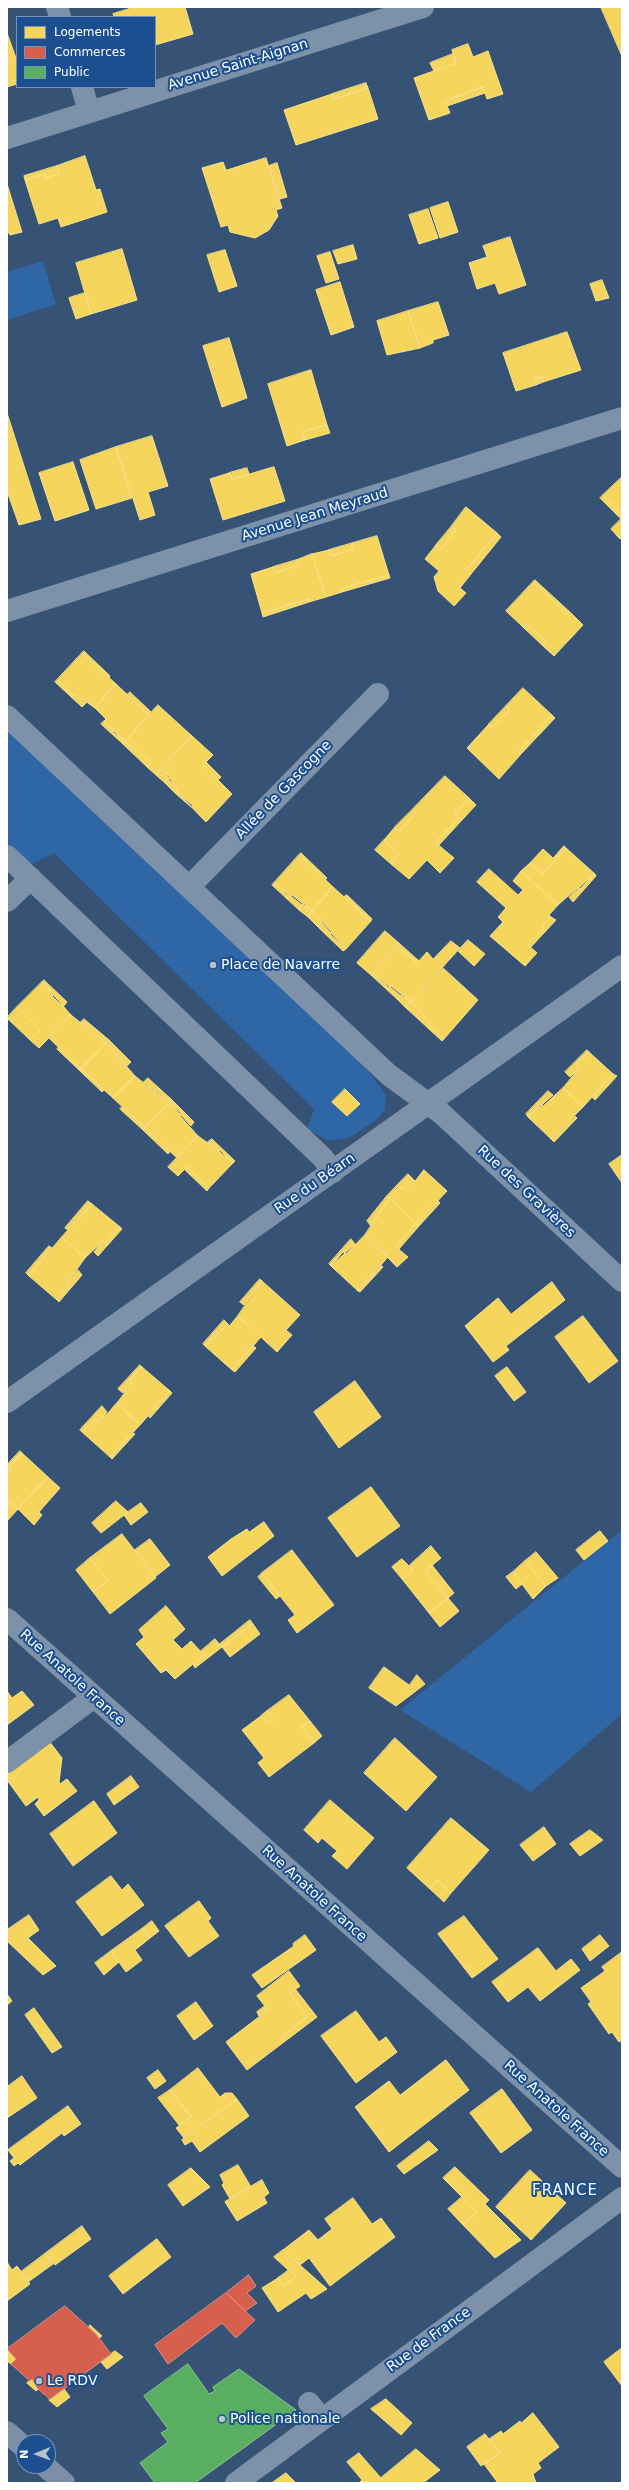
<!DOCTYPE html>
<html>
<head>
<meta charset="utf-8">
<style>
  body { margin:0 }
  #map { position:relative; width:629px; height:2490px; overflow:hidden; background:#365274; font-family:"DejaVu Sans",sans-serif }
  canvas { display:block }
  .frame { position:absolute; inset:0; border:8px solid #fff; pointer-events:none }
  .legend { position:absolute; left:16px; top:16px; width:140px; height:72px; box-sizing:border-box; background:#1b4f8f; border:1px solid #7695bc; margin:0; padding:5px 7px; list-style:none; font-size:12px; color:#fff }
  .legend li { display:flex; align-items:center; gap:8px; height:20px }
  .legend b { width:20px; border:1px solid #7695bc }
  .north { position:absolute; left:16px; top:2434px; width:40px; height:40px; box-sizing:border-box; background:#1b4f8f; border:1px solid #7695bc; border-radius:50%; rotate:269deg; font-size:11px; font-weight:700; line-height:16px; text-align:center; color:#fff }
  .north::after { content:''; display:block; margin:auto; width:14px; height:18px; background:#b9c2ce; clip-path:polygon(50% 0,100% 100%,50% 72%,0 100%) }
</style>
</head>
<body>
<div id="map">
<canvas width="629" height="2490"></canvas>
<div class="frame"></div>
<ul class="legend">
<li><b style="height:11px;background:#f6d55c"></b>Logements</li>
<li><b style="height:11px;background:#d6604d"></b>Commerces</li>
<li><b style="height:11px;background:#5aae61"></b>Public</li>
</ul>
<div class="north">N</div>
</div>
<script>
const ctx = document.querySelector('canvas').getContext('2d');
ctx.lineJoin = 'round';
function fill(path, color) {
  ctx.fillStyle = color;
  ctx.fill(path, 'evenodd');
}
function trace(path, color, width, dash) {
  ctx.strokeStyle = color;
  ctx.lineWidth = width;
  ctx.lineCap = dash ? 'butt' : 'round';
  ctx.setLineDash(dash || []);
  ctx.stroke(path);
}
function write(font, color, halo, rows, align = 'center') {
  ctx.font = font + ' "DejaVu Sans",sans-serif';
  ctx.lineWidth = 4;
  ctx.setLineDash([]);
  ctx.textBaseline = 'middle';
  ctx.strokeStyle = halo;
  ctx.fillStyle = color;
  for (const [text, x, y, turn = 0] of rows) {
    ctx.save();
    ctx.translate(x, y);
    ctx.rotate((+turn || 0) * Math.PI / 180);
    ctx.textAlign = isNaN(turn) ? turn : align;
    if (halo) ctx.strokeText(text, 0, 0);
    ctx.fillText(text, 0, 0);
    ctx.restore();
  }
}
fill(new Path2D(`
  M43 261 56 304 7 320V272Z
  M7 727 364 1065 386 1095 385 1110 375 1121 349 1138 329 1141 307 1129 314 1109 54 853 30 865 7 843Z
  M622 1530V1714L531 1792 400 1710Z`), '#2f66a5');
const homes = new Path2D(`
  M135 7H185L193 34 155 45V17H114L113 14Z
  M601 7H622V56Z
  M7 33 17 61V84L7 87Z
  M468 44 473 57 488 51 503 94 487 99 483 87 445 101 450 113 429 120 414 78 456 63 452 50Z
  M453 54 456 63 434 71 430 63Z
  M366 83 368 88 334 99 332 94Z
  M483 87 485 93 447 106 445 101Z
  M368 88 378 119 296 145 284 110 332 94 334 99Z
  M85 156 96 190 100 189 107 212 61 227 58 218 39 224 25 180 44 174 46 178 59 174 57 166Z
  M266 158 282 208 276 210 278 216 269 230 255 238 230 232 228 225 221 227 202 168 223 162 226 170Z
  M277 163 287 197 280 199 269 166Z
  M57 166 59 174 46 178 44 174 25 180 24 176Z
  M7 184 22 232 10 235 7 230Z
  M448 202 458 232 440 238 430 208Z
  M428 209 438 238 419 244 409 215Z
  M510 237 526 285 499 294 495 283 477 289 469 263 487 257 483 246Z
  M353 245 357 259 338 264 333 251Z
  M122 249 137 300 91 314 76 263Z
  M225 250 237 286 219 292 207 255Z
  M330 252 339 279 326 283 317 256Z
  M602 280 609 298 596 301 590 284Z
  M340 282 354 327 331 335 316 290Z
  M85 293 91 314 76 319 69 298Z
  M438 302 449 335 433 340V343L420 348 408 311Z
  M408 311 420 348 387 355 377 321Z
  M567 332 581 370 543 382 542 377 534 379 536 385 516 391 503 353Z
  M229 338 247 398 222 407 203 346Z
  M311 370 327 425 302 432 305 440 287 446 268 384Z
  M542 377 543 382 536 385 534 379Z
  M7 413 41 519 19 525 7 491Z
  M327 425 330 433 305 440 302 432Z
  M152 436 168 486 148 492 155 515 140 520 116 447Z
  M116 447 132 498 96 509 80 460Z
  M73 462 89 510 55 521 39 473Z
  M274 467 285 501 223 520 210 479 229 473 232 479Z
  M247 468 249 474 232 479 229 473Z
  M622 477V515L603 495Z
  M603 495 622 515 621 519 600 498Z
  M466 507 497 533 467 570 471 574 460 588 466 593 454 606 438 591 434 577 439 571 425 559 436 545 441 550 456 530 451 527Z
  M621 519 622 538 620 539 611 529Z
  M451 527 456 530 441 550 436 545Z
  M497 533 501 537 471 574 467 570Z
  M377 536 389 575 341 589 342 592 326 597 312 554 329 550 331 556 354 549 353 543Z
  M353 543 354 549 331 556 329 550Z
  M312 554 326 597 309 602V599L262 613 251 574 273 567 275 573 299 565 297 560Z
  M297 560 299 565 275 573 273 567Z
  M389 575 390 578 342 592 341 589Z
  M535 580 572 614 570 616 533 582Z
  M533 582 570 616 572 614 583 625 554 656 543 646 546 642 526 624 523 627 506 611Z
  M309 599V602L263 617 262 613Z
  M526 624 546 642 543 646 523 627Z
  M84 651 110 676 109 678 82 653Z
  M82 653 116 684 95 708 75 694 74 696 57 680Z
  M57 680 74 696 75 694 86 703 82 707 55 682Z
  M116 684 149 715 125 742 113 732 114 730 104 721 106 719 95 708Z
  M523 688 552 715 519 752 521 754 499 779 467 748 489 724 492 728 510 709 506 706Z
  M130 692 151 712 149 715 127 695Z
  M158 705 192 736 156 775 147 767 151 762 125 742Z
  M506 706 510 709 492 728 489 724Z
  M552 715 555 718 521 754 519 752Z
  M104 721 125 742 123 744 101 724Z
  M192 736 213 755 203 765 232 794 206 822 176 791 178 789 162 769Z
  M125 742 151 762 147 767 123 744Z
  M206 762 221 777 218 780 203 765Z
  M162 769 170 777 165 783 156 775Z
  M445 776 469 798 455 814 459 818 436 843 454 858 440 873 427 860 409 879 391 864 399 854 384 840 395 827 399 832 416 813 413 809Z
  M168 779 178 789 175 793 165 783Z
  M176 791 193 806 191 807 175 793Z
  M469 798 476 805 462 820 455 814Z
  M413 809 416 813 399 832 395 827Z
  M459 818 462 820 439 845 436 843Z
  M384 840 399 854 391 864 375 850Z
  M564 846 566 848 542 874 530 863 543 849 553 858Z
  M566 848 595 874 580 889 577 888 558 905 521 871 530 863 542 874Z
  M301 853 327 878 325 880 299 855Z
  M299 855 333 887 312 911 292 895 290 897 274 883Z
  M489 869 518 895 523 890 513 881 521 871 558 905 549 915 551 917 542 926 544 929 528 945 537 953 525 966 490 936 503 922 498 917 506 908 477 882Z
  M595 874 596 876 573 902 569 897Z
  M274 883 302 905 299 910 272 885Z
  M333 887 371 921 346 949 330 934 332 932 312 911Z
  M347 895 372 919 371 921 344 897Z
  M304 903 312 911 308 917 299 910Z
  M312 911 322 921 318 927 308 917Z
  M551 917 556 920 531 947 528 945 544 929 542 926Z
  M321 922 346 949 343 951 318 927Z
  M385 931 400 944 371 975 357 963Z
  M468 940 485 954 474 966 458 951Z
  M451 941 460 948 411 1002 391 986 389 988 373 973 398 947 417 963 427 952 433 959Z
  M400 944 419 961 417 963 398 947Z
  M443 968 478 1000 444 1039 428 1024 430 1022 420 1013 421 1011 411 1002Z
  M373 973 401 996 398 1000 371 975Z
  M44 980 67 1002 63 1007 52 996 54 994 42 982Z
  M42 982 71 1015 39 1048 30 1040 40 1030 17 1007Z
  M403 994 411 1002 405 1007 398 1000Z
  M411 1002 421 1011 416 1017 405 1007Z
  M17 1007 40 1030 30 1040 7 1018Z
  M420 1013 430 1022 428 1024 444 1039 442 1041 416 1017Z
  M71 1015 106 1043 81 1069 49 1038Z
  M84 1019 109 1040 106 1043 81 1022Z
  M109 1040 131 1062 127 1066 106 1043Z
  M106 1043 135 1076 113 1098 81 1069Z
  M59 1047 81 1069 79 1070 57 1049Z
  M587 1050 589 1052 577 1064 580 1067 570 1077 565 1072Z
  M589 1052 613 1074 583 1107 563 1088 580 1067 577 1064Z
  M81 1069 104 1090 102 1092 79 1070Z
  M613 1074 617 1076 595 1100 592 1097Z
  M135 1076 155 1092 156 1090 170 1103 145 1128 113 1098Z
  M148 1078 172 1100 170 1103 144 1082Z
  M563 1088 583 1107 551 1139 528 1117 541 1104 543 1106Z
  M345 1089 360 1104 347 1116 332 1102Z
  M548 1091 553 1095 528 1117 526 1114Z
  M172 1100 194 1122 191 1126 170 1103Z
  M170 1103 181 1113 180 1116 198 1136 177 1158 145 1128Z
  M122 1107 145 1128 143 1130 120 1109Z
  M575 1116 577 1118 554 1142 551 1139Z
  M145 1128 170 1151 168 1154 143 1130Z
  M198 1136 219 1151 220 1150 233 1163 209 1188 187 1167 178 1176 168 1167Z
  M212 1139 235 1161 233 1163 208 1142Z
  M622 1155V1183L609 1164Z
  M187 1167 209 1188 207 1191 184 1169Z
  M424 1170 447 1191 416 1224 390 1198 401 1187 404 1189 413 1179 415 1181Z
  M408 1174 413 1179 404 1189 401 1187 390 1198 387 1196Z
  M387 1196 390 1198 371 1226 367 1221Z
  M390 1198 416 1224 396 1247 408 1257 397 1267 365 1235Z
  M88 1201 92 1204 68 1230 65 1228Z
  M438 1201 440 1203 419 1226 416 1224Z
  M92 1204 120 1227 105 1243 103 1241 85 1258 62 1237Z
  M416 1224 419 1226 399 1249 396 1247Z
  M120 1227 122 1229 98 1256 94 1252 103 1241 105 1243Z
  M365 1235 388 1257 358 1291 331 1266 343 1252 346 1254Z
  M62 1237 85 1258 67 1283 69 1285 57 1300 29 1276Z
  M351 1239 355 1244 331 1266 329 1264Z
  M49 1246 52 1248 29 1276 26 1273Z
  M380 1265 383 1267 360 1292 358 1291Z
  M78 1270 82 1275 59 1302 57 1300 69 1285 67 1283Z
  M260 1279 262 1281 244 1305 240 1302Z
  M262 1281 300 1315 286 1330 292 1335 277 1352 238 1316Z
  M552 1282 565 1300 506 1346 509 1350 493 1362 465 1326 498 1298 511 1314Z
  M238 1316 261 1337 232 1370 205 1346 228 1324 229 1326Z
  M583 1316 618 1361 589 1383 555 1337Z
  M224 1320 228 1324 205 1346 203 1344Z
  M253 1346 256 1348 235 1372 232 1370Z
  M140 1365 142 1367 130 1380 132 1383 123 1393 118 1389Z
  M142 1367 170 1391 140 1425 117 1403 132 1383 130 1380Z
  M507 1367 526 1392 514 1401 495 1376Z
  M355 1381 381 1417 339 1448 314 1412Z
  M170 1391 172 1393 150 1418 148 1415Z
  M117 1403 140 1425 110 1457 82 1432 95 1419 98 1421 108 1413Z
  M102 1406 107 1412 98 1421 95 1419 82 1432 80 1430Z
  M132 1433 135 1434 112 1459 110 1457Z
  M20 1451 22 1453 10 1466 12 1468 7 1473V1465Z
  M22 1453 48 1477 18 1509 7 1499V1473L12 1468 10 1466Z
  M48 1477 60 1488 39 1512 42 1515 34 1525 18 1509Z
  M371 1487 400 1526 357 1557 328 1518Z
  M7 1499 18 1509 7 1521Z
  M116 1501 128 1512 101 1533 92 1523Z
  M141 1503 148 1512 131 1525 124 1515Z
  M264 1522 274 1536 222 1576 208 1557 231 1539 247 1529 249 1532Z
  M600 1531 608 1541 584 1560 576 1550Z
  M122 1534 156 1578 110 1614 93 1592 108 1581 90 1558Z
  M150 1539 170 1565 155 1577 135 1550Z
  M431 1546 441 1558 425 1571 448 1598 429 1613 402 1579 413 1570 409 1566Z
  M292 1550 334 1605 297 1633 288 1620 295 1615 262 1573Z
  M536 1552 558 1578 546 1586 525 1561Z
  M90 1558 108 1581 93 1592 76 1570Z
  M402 1559 413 1570 402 1579 392 1567Z
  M525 1561 546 1586 533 1599 513 1572Z
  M432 1565 454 1593 448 1598 425 1571Z
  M513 1572 522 1584 516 1589 506 1577Z
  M262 1573 280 1596 276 1599 258 1577Z
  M448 1598 459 1611 440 1627 429 1613Z
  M166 1606 185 1629 173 1640 182 1649 191 1641 204 1655 175 1679 166 1670 161 1673 136 1644 144 1637 139 1630Z
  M250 1620 253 1624 222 1647 220 1644Z
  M253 1624 260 1634 230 1657 222 1647Z
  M215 1639 222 1647 195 1668 193 1664 204 1655 200 1652Z
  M384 1667 409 1685 407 1689 412 1694 396 1706 369 1688Z
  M417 1675 425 1684 412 1694 407 1689Z
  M7 1691 12 1698 22 1691 34 1705 7 1725Z
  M289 1695 310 1721 302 1727 314 1743 269 1777 258 1763 264 1758 242 1730 261 1716 268 1723 273 1720 267 1711Z
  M267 1711 273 1720 268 1723 261 1716Z
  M310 1721 322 1736 314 1743 302 1727Z
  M395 1738 437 1777 406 1811 364 1773Z
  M49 1741 62 1758 59 1782 60 1784 67 1779 77 1791 44 1816 35 1804 39 1800 38 1797 26 1806 7 1780V1773Z
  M131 1776 139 1787 114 1805 107 1794Z
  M330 1800 374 1838 347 1869 332 1856 337 1851 322 1838 318 1843 304 1830Z
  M94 1801 117 1833 73 1866 50 1834Z
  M451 1818 489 1850 451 1893 437 1880 430 1889 407 1868Z
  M544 1827 556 1844 533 1861 520 1845Z
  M590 1830 603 1840 580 1856 570 1844Z
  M111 1876 122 1890 128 1884 144 1905 102 1936 76 1902Z
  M437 1880 451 1893 444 1902 430 1889Z
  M199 1901 211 1918 208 1921 219 1936 189 1957 165 1926Z
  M29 1915 39 1930 28 1938 56 1966 43 1975 7 1941V1930Z
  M464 1916 498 1959 475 1976 468 1967 465 1969 438 1934Z
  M152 1921 159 1931 150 1938 143 1928Z
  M143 1928 150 1938 135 1950 142 1960 126 1972 111 1951Z
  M305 1935 316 1950 262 1988 252 1975 294 1946 293 1944Z
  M600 1935 609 1946 590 1961 582 1949Z
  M538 1948 556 1971 571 1959 580 1970 540 2001 528 1987 508 2002 492 1982Z
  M111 1951 119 1962 104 1975 95 1963Z
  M622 1952V2040L619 2042 612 2032 609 2034 588 2004 591 2002 581 1988 605 1971 602 1967Z
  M468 1967 475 1976 472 1978 465 1969Z
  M289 1971 300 1986 290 1994 307 2017 282 2037 284 2042 247 2070 226 2042 268 2010 257 1996Z
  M296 1990 317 2017 284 2042 282 2037 307 2017 290 1994Z
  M7 1994 12 2001 7 2005Z
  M196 2002 213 2026 194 2040 177 2016Z
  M265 2006 268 2010 259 2016 257 2012Z
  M34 2008 62 2047 52 2053 25 2015Z
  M356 2011 379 2042 386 2037 397 2052 356 2083 321 2036Z
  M446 2060 469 2090 389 2152 355 2107 389 2081 400 2095Z
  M198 2068 220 2097 225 2093H232L237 2099 184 2138 176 2128 191 2117 170 2090Z
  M158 2070 166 2081 155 2089 147 2078Z
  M22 2076 37 2098 7 2118V2087Z
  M502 2089 532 2130 501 2153 470 2113Z
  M170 2090 191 2117 179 2125 158 2098Z
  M237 2099 249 2116 200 2152 192 2141 185 2145 182 2140Z
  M68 2106 81 2124 64 2136 62 2133 20 2165 18 2163 14 2166 10 2161 14 2158 8 2150Z
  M429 2141 438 2150 404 2174 397 2166Z
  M238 2165 251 2187 230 2199 222 2185 224 2183 220 2175Z
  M455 2167 489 2200 485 2204 521 2240 495 2258 463 2225 477 2212 443 2178Z
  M191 2168 210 2187 183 2206 168 2185Z
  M530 2170 566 2203 531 2240 496 2207Z
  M262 2180 269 2193 264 2197 267 2203 237 2221 225 2202Z
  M462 2197 477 2212 463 2225 448 2209Z
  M353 2198 372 2224 381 2218 395 2237 330 2286 309 2258 300 2265 283 2250 309 2230 318 2240 332 2229 325 2219Z
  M82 2226 91 2239 55 2265 46 2253Z
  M157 2239 171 2257 123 2294 109 2276Z
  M283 2250 327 2289 311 2299 306 2293 278 2312 262 2288 278 2278 284 2286 296 2277 274 2257Z
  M46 2253 53 2264 28 2282 21 2272Z
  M7 2262 12 2270 17 2266 30 2284 7 2301Z
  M289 2270 296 2277 284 2286 278 2278Z
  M90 2325 102 2336 99 2338 89 2327Z
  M622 2348V2386L604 2362Z
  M7 2349 16 2359 11 2364 7 2361Z
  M115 2351 123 2357 107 2369 101 2362Z
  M32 2379 39 2388 36 2391 27 2383Z
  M64 2389 70 2397 57 2407 49 2400Z
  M386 2399 412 2423 401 2435 371 2409Z
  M533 2413 559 2447 538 2463 541 2468 533 2474 536 2483H498L484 2464 500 2453 489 2439 501 2431 503 2434 520 2421 521 2423Z
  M485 2434 500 2453 481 2466 467 2447Z
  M416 2449 440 2470 423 2483H385L381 2478Z
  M359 2453 381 2478 385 2483H359L362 2480 347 2462Z
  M286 2473 296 2483H272Z`);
fill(homes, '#f6d55c');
trace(homes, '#f9e28d', 1);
const shops = new Path2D(`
  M249 2275 256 2286 247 2293 257 2303 245 2311 226 2293Z
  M226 2293 255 2320 236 2338 222 2323 168 2364 155 2345Z
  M65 2306 96 2334 111 2354 50 2399 38 2389 32 2379 30 2381 11 2364 16 2359 7 2349Z`);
fill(shops, '#d6604d');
trace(shops, '#e29082', 1);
const public = new Path2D(`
  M188 2364 209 2394 215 2391 213 2387 239 2369 296 2410 195 2483H155L140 2463 168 2442 161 2433 168 2429 144 2396Z`);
fill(public, '#5aae61');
trace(public, '#8cc690', 1);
trace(new Path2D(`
  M57 7 60 17
  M82 87 89 112
  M7 138 423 7
  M7 611 622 418
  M7 716 389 1075 441 1113 622 1281
  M7 856 323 1158 333 1172
  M189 887 378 694
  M7 901 31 878
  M7 1402 622 966
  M7 1619 622 2167
  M7 1762 94 1697
  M309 2403 321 2418
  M236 2483 622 2198`), '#7d92a8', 22);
trace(new Path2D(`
  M7 2432 24 2447
  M45 2466 64 2483`), '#7d8ea7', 22);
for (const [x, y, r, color] of [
  [213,965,4,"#b9c2ce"],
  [39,2381,4,"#b9c2ce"],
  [222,2419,4,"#b9c2ce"]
]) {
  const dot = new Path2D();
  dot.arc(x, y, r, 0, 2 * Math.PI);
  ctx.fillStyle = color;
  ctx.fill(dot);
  trace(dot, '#1b4f8f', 1.5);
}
write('14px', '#fff', '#1b4f8f', [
  ["Avenue Saint-Aignan",238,65,-17],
  ["Avenue Jean Meyraud",315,515,-17],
  ["Allée de Gascogne",284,790,-46],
  ["Rue du Béarn",315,1184,-35],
  ["Rue des Gravières",526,1192,43],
  ["Rue Anatole France",72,1678,42],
  ["Rue Anatole France",314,1894,42],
  ["Rue Anatole France",556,2109,42],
  ["Rue de France",429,2340,-36]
]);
write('14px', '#fff', '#1b4f8f', [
  ["Place de Navarre",221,965],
  ["Le RDV",47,2381],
  ["Police nationale",230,2419]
], 'left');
ctx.letterSpacing = '1px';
write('15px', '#fff', '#1b4f8f', [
  ["FRANCE",565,2191]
]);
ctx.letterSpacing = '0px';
</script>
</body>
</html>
